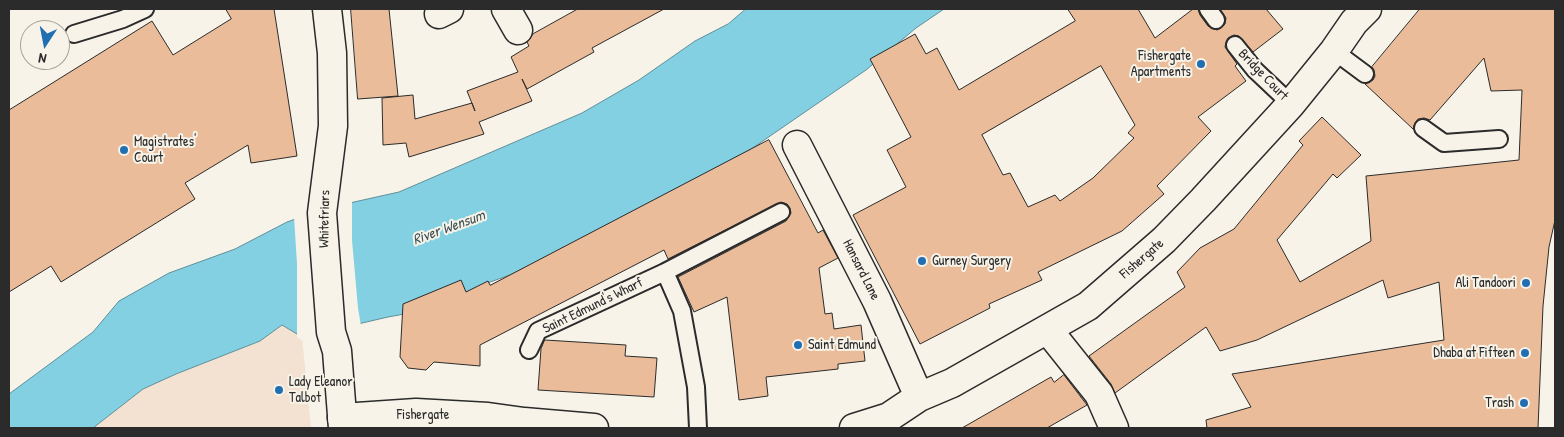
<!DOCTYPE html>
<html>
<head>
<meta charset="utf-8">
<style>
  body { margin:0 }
  #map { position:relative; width:1564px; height:437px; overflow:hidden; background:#f7f3e8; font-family:"Patrick Hand",sans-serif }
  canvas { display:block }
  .frame { position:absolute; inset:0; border:10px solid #2b2b2b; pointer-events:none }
  .north { position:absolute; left:20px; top:20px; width:50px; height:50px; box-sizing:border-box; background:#f7f3e8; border:1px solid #a5a39c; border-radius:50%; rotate:191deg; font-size:14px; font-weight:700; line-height:20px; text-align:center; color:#2b2b2b }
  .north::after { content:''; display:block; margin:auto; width:18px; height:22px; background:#1f6fb2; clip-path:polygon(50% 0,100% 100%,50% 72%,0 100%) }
</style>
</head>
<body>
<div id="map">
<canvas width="1564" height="437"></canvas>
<div class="frame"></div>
<div class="north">N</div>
</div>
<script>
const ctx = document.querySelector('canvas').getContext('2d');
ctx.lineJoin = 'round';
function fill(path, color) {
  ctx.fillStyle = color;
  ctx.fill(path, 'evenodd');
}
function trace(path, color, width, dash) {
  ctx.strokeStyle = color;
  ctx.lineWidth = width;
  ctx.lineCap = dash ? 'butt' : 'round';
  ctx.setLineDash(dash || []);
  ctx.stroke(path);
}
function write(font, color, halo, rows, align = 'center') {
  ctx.font = font + ' "Patrick Hand",sans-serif';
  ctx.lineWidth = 4;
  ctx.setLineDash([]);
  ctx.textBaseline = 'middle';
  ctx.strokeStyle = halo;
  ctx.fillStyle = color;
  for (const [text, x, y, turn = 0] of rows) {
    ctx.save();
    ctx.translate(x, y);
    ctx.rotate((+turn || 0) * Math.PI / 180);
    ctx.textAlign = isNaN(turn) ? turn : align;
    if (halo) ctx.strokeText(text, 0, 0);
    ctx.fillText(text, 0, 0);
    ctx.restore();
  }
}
fill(new Path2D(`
  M282 325 302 337 311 428H93L143 389 176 374 260 341Z`), '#f3e2d1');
const water = new Path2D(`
  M746 9H944L916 28 866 70 712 176 551 260 482 285 432 309 388 317 302 337 282 325 260 341 176 374 143 389 93 428H9V394L93 332 119 301 169 273 235 249 287 222 327 208 399 192 582 113 639 80 695 41 728 24Z`);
fill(water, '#83d0e3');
trace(water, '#608e99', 1);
fill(new Path2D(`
  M352 200V240L358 308 361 326 301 340 297 337V264L294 217 326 206Z`), '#f7f3e8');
const building = new Path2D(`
  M226 9H274L297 156 251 163 248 145 185 183 195 199 61 282 51 266 9 292V110L152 21 173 55 231 19Z
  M351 9H389L398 96 358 99Z
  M578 9H664L592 48 594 52 527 89 522 79 532 101 479 122 484 134 409 157 406 143 383 145 382 98 413 95 415 119 472 103 475 111 467 91 518 72 511 57 529 46 527 42 533 34Z
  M1068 9H1138L1155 38 1193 9H1198L1200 15 1208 26 1217 30 1221 28 1225 24 1226 18 1220 9H1266L1283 29 1253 52 1239 36 1234 35 1228 38 1226 42 1225 47 1237 64 1235 66 1246 81 1198 117 1211 131 1157 186 1164 194 1122 231 1038 272 1042 280 989 304 990 308 920 344 853 215 906 187 887 150 911 137 870 59 915 34 926 54 937 48 959 90 1075 21ZM1101 66 1135 125 1128 133 1134 138 1093 178 1060 201 1055 195 1028 207 1010 173 1003 175 982 135Z
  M1420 9H1555V220L1549 247 1543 306 1538 428H1207L1206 420 1251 407 1232 374 1444 340 1439 282 1388 298 1383 280 1257 340 1220 351 1206 327 1115 393 1111 384 1089 356 1185 287 1177 272 1200 248 1234 229 1303 145 1299 141 1322 117 1361 155 1337 178 1333 174 1277 240 1300 282 1371 241 1366 176 1519 160 1522 90 1491 91 1484 58 1430 120 1424 118 1418 119 1415 123 1413 129 1365 84 1373 80 1375 76 1374 70 1372 67Z
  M769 140 818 233 823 230 838 258 819 268 825 314 832 313 834 329 861 325 865 361 838 364V369L766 377 768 396 739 400 727 297 694 312 678 277 786 221 791 213 790 208 787 204 781 202 668 259 664 250 480 345V366L434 362 426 370 408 368 400 357 403 304 461 280 466 292 488 281 490 285Z
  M545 340 626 345 625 356 657 358 654 397 538 390 541 349Z
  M1064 375 1087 405 1047 428H962L1051 377 1054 382Z`);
fill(building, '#eabc9a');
trace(building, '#2b2b2b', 1);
const service = new Path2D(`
  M1208 9 1216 20
  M74 34 123 19 145 9
  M1235 45 1255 70 1291 104
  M1334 51 1365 74
  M1423 128 1444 143 1499 139
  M529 350 538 331 665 272
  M698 428 696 387 682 311 665 272 781 212`);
const minor = new Path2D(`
  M506 9 518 30
  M439 14 449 9
  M797 145 877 301 919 397
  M1048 330 1099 394 1114 428
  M342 418 416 413 488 417 524 422 594 428
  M854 428 889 417 919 397 952 383 1088 306 1164 240 1203 200 1291 104 1334 51 1354 22 1367 9`);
const tertiary = new Path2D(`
  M327 9 332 53 333 126 322 213 331 332 337 351 343 428`);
trace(service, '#2b2b2b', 20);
trace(minor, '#2b2b2b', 31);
trace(tertiary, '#2b2b2b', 31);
trace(service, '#f7f3e8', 16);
trace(minor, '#f7f3e8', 28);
trace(tertiary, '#f7f3e8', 28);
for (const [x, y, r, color] of [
  [1201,64,5,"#1f6fb2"],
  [124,150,5,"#1f6fb2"],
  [922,261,5,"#1f6fb2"],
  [1526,283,5,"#1f6fb2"],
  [798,345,5,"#1f6fb2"],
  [1525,353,5,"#1f6fb2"],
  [279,390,5,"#1f6fb2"],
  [1524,403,5,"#1f6fb2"]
]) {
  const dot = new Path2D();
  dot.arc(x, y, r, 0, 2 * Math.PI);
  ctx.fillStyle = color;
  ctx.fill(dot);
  trace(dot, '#f7f3e8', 2);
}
write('14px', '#2b2b2b', '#f7f3e8', [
  ["Fishergate",1191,56],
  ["Apartments",1191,72],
  ["Magistrates'",134,142,"left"],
  ["Court",134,158,"left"],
  ["Gurney Surgery",932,261,"left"],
  ["Ali Tandoori",1516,283],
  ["Saint Edmund",808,345,"left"],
  ["Dhaba at Fifteen",1515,353],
  ["Lady Eleanor",289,382,"left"],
  ["Talbot",289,398,"left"],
  ["Trash",1514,403]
], 'right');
write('14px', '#2b2b2b', '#f7f3e8', [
  ["Bridge Court",1263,75,46],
  ["Whitefriars",325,219,-89],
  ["Fishergate",1142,259,-41],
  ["Hansard Lane",861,270,63],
  ["Saint Edmund's Wharf",593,306,-26],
  ["Fishergate",423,415]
]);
write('italic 15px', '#415459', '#f7f3e8', [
  ["River Wensum",449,228,-20]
]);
</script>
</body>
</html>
